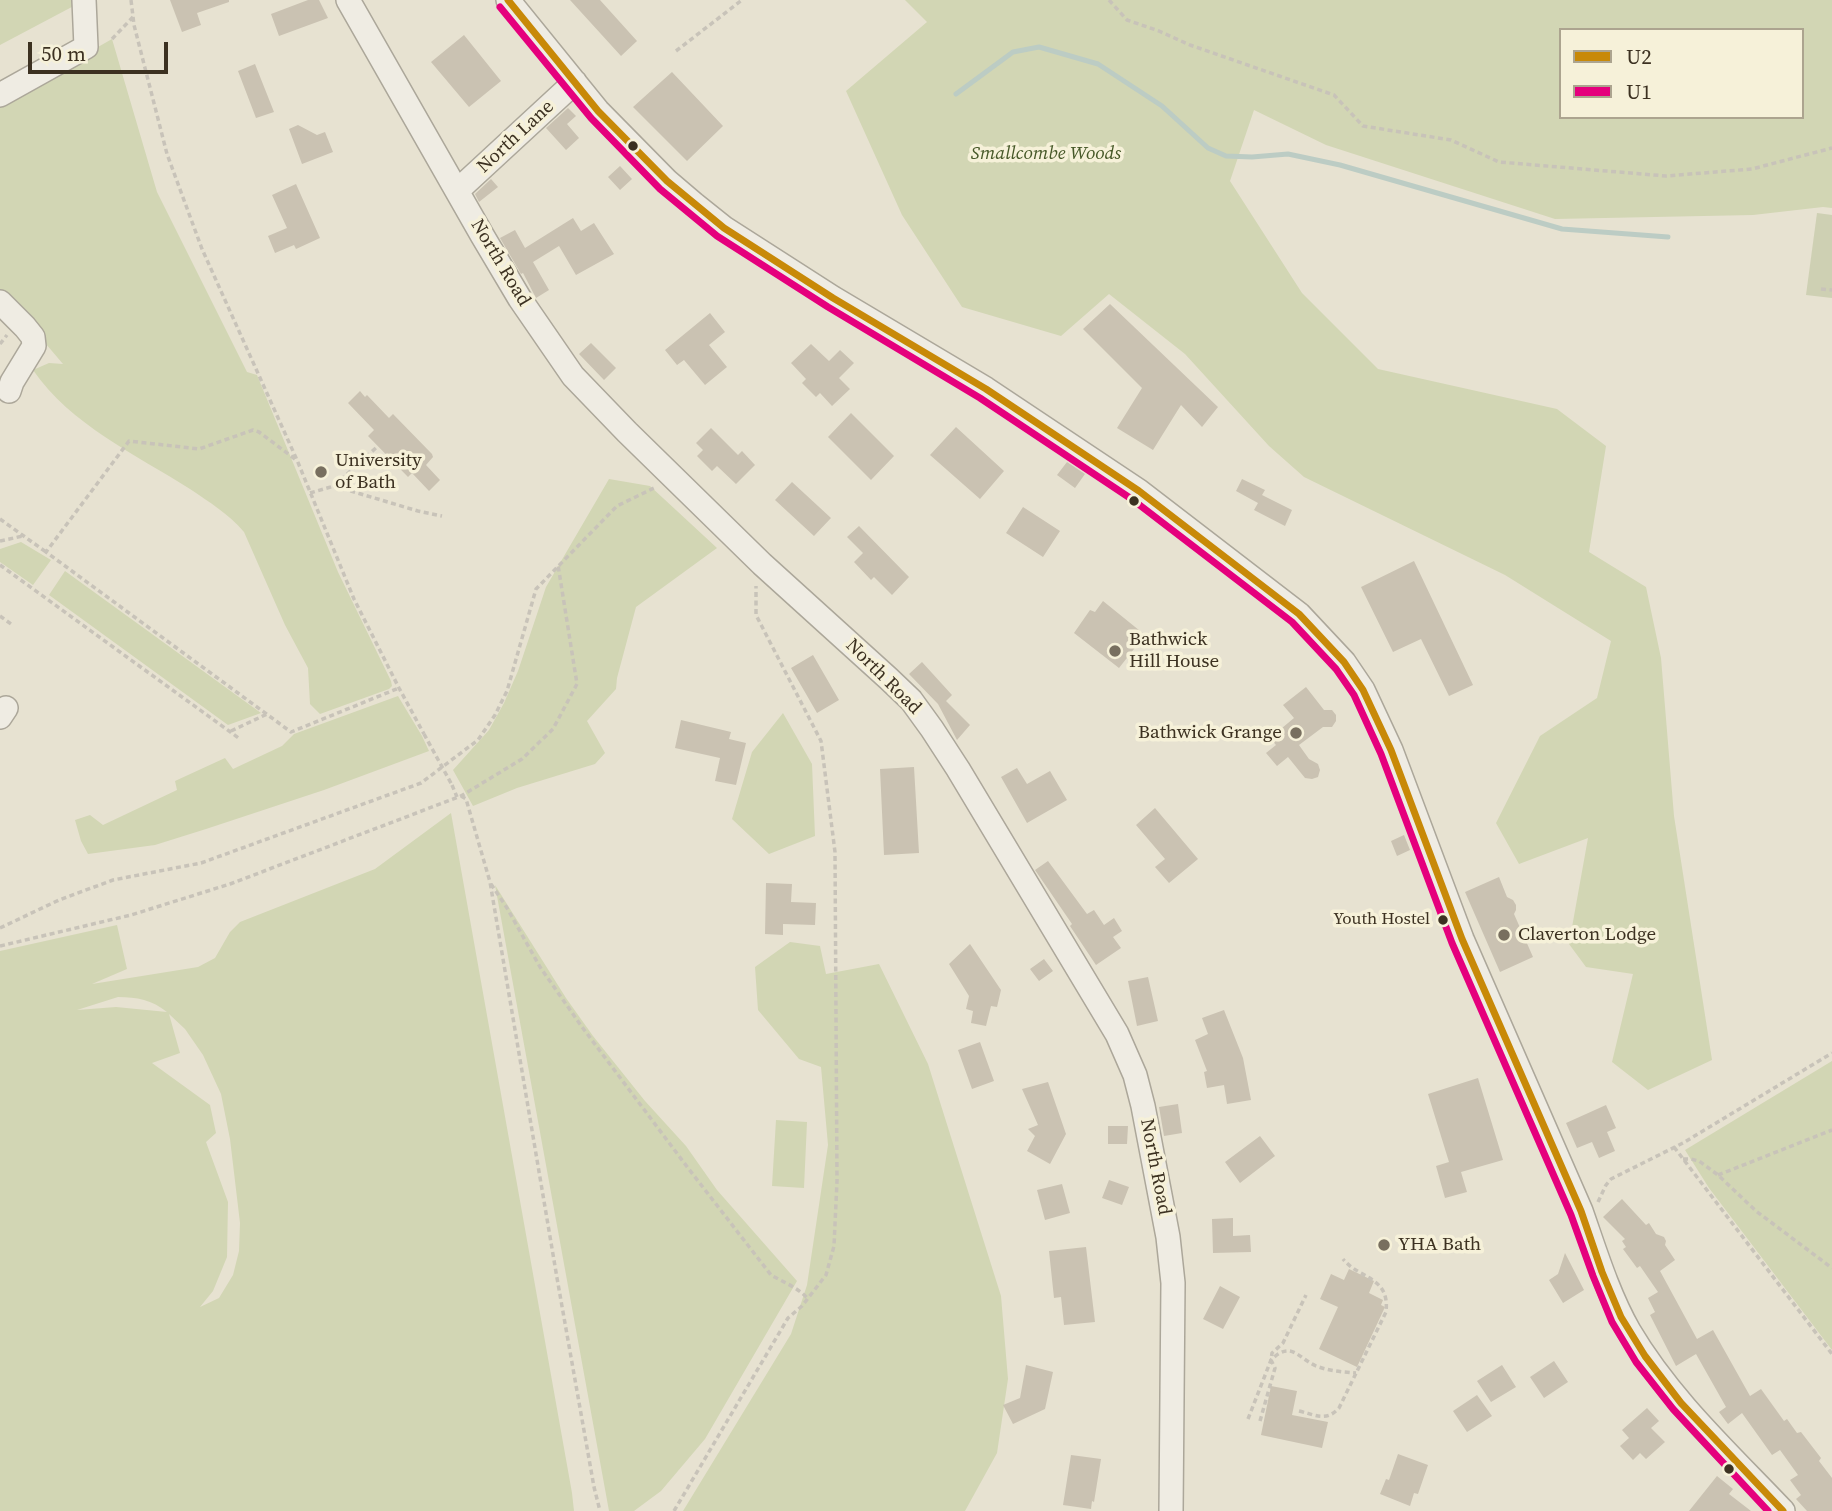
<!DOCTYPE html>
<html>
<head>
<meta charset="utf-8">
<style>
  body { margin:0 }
  #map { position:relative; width:1832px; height:1511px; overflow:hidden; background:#e7e2d1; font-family:"Source Serif 4",serif }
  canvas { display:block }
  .legend { position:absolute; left:1559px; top:28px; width:245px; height:91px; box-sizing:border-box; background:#f6f1d9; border:2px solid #aca48f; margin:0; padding:9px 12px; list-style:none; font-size:21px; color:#3c3121 }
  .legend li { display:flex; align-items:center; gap:14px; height:35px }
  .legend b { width:35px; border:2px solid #aca48f }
  .scale { position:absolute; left:28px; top:42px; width:140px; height:32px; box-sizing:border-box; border:4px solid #3c3121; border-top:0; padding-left:9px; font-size:21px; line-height:24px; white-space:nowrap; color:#3c3121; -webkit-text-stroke:5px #f6f1d9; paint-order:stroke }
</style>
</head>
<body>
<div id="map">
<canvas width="1832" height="1511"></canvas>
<ul class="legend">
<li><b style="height:9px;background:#c88908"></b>U2</li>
<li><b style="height:9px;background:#e5007d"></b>U1</li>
</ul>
<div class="scale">50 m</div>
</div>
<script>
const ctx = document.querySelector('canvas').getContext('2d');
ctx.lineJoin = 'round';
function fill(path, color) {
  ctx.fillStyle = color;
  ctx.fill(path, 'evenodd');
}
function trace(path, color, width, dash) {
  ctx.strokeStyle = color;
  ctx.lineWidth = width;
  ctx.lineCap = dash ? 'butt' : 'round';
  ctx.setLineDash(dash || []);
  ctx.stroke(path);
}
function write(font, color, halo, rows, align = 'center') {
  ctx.font = font + ' "Source Serif 4",serif';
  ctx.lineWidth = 7;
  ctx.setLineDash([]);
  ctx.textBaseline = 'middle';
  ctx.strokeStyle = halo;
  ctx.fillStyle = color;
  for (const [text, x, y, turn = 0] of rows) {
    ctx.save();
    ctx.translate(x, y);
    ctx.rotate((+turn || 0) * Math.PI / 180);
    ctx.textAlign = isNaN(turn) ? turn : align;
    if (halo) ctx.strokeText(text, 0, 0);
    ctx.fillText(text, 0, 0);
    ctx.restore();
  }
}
fill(new Path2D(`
  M0 0H85L0 45Z
  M905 0H1832V208L1823 207 1753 215 1555 219 1326 145 1254 110 1230 181 1302 293 1378 369 1557 409 1606 446 1589 552 1646 587 1661 658 1674 816 1712 1060 1648 1090 1612 1062 1633 974 1586 967 1569 944 1588 838 1519 864 1496 823 1540 736 1597 698 1611 641 1505 575 1304 477 1269 446 1185 354 1109 294 1061 336 962 307 902 215 846 91 927 22ZM1561 30H1802V117H1561Z
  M112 39 157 192 247 372 257 375 338 572 391 681 392 686 389 689 320 714 310 704 308 668 285 625 244 532C229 514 209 502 190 489 135 454 71 425 33 370L49 363 63 364 0 290V103Z
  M609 479 650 486 717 548 636 607 617 678 616 689 587 721 605 753 595 764 517 788 473 806 453 770 489 730 504 703 518 671 546 587Z
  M21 542 51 560 33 585 0 562V549Z
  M65 571 261 713 228 725 49 595Z
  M398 696 422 736 429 751 324 790 206 829 155 845 88 854 81 841 75 820 90 815 103 825 177 790 175 781 225 758 233 769 282 746 294 734Z
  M783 713 812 764 815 836 769 854 732 819 752 752Z
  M451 813 572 1493 574 1511H0V951L117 925 127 969 92 984 198 967 215 958 230 932 240 922 375 869ZM118 997C137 997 152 1000 167 1012L116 1007 77 1010ZM169 1014 185 1029 203 1055 221 1094 230 1139 240 1223 239 1251 233 1275 219 1298 200 1307 213 1291 227 1257 228 1202 206 1142 216 1133 210 1105 152 1063 180 1053Z
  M495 885 566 998 593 1036 645 1101 686 1146 717 1190 797 1281 705 1439 661 1491 634 1511H609Z
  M790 942 820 946 826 974 879 964 928 1064 1001 1296 1008 1379 997 1453 965 1511H683L791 1334 807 1285 828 1145 821 1067 799 1059 758 1010 755 967Z
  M1832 1061V1350L1709 1188 1685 1150Z
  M776 1120 807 1122 804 1188 772 1186Z`), '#d2d6b4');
fill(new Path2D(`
  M1817 213 1832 215V298L1806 295Z`), '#ced0b3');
trace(new Path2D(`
  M956 94 1013 52 1039 47 1098 64 1162 106 1208 148 1226 156 1252 157 1288 154 1340 165 1562 229 1668 237`), '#bcccc4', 5);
fill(new Path2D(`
  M170 0H229V2L197 13 201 25 182 32Z
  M308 0H319L328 18 279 36 271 14Z
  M570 0H600L637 41 621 56Z
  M464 35 501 81 469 107 431 62Z
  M255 64 274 112 256 118 238 71Z
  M672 72 723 126 687 161 633 107Z
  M568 108 576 116 567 124 579 138 566 150 546 128Z
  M298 125 317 135 325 132 333 152 302 164 289 129Z
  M620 166 632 179 620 190 608 177Z
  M491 179 498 187 479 202 475 194Z
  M296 184 320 238 296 249 294 245 275 253 268 236 287 228 272 195Z
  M573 218 581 231 594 223 614 254 576 275 559 246 533 262 549 290 536 298 523 273 521 274 500 238 515 230 525 248Z
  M1110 304 1218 407 1202 427 1181 405 1153 450 1117 428 1142 388 1083 329Z
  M710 313 725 332 709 345 727 367 705 385 684 360 677 365 665 350Z
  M591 343 616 368 604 380 579 354Z
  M811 344 829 361 840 350 854 363 839 378 850 389 832 406 820 393 816 397 802 383 806 379 791 363Z
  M360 391 365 397 367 395 389 418 393 414 432 454 433 457 426 465 440 480 429 491 412 473 408 477 368 436 374 430 348 403Z
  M851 413 894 456 871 480 828 437Z
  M956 427 1004 471 980 499 930 455Z
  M711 428 738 455 742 451 755 465 736 484 717 466 712 471 697 456 703 450 696 443Z
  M1067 462 1085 474 1075 488 1057 475Z
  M1242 479 1265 490 1262 495 1292 510 1285 526 1254 510 1258 503 1236 491Z
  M792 482 831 518 814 536 775 500Z
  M1023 507 1060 531 1043 557 1006 533Z
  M859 526 909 577 892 595 874 577 871 580 854 562 863 553 847 537Z
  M1414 561 1473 685 1449 696 1421 639 1393 652 1361 587Z
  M1103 601 1145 635 1119 668 1074 633 1090 610 1095 612Z
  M813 655 839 700 817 713 791 668Z
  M922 662 952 695 946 701 970 725 957 740 938 704 909 674Z
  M1306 687 1324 710H1332L1336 715V721L1332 727H1323L1299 745 1309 759 1318 764 1320 770 1318 777 1312 779 1305 778 1288 757 1277 766 1266 753 1276 745 1270 738 1294 718 1283 705Z
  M681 720 731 732 729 739 746 743 736 785 715 781 720 758 675 748Z
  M914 767 919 853 884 855 880 769Z
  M1017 768 1027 784 1050 771 1067 800 1027 823 1001 777Z
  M1155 808 1198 859 1169 883 1155 867 1165 859 1136 825Z
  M1404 835 1410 850 1397 856 1391 841Z
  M1048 861 1087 914 1094 910 1104 925 1114 918 1122 931 1113 937 1121 948 1096 965 1070 926 1072 924 1035 870Z
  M1499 877 1507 897 1513 900 1516 905V910L1514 914 1533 957 1500 972 1465 892Z
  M766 883 792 884 791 902 816 903 815 925 783 924V935L765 934Z
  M970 944 1001 990 997 1007 991 1006 986 1026 971 1023 973 1011 966 1009 969 996 949 964Z
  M1044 959 1053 971 1039 981 1030 969Z
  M1148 977 1158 1021 1137 1026 1128 981Z
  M1224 1010 1243 1058 1251 1100 1227 1104 1224 1085 1207 1088 1204 1072 1207 1071 1195 1040 1208 1034 1202 1018Z
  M980 1042 994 1081 972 1089 958 1050Z
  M1478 1078 1503 1160 1461 1172 1467 1192 1445 1198 1436 1166 1449 1162 1428 1094Z
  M1048 1082 1066 1134 1050 1164 1027 1151 1035 1136 1028 1129 1038 1125 1022 1089Z
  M1178 1104 1182 1133 1164 1136 1159 1107Z
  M1606 1105 1616 1128 1607 1132 1615 1151 1599 1158 1592 1142 1577 1148 1566 1123Z
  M1108 1126H1128L1127 1144H1108Z
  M1260 1136 1275 1156 1240 1183 1225 1162Z
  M1109 1180 1129 1187 1122 1205 1102 1198Z
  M1062 1184 1070 1213 1045 1220 1037 1190Z
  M1622 1199 1646 1225 1649 1223 1656 1234 1664 1237 1666 1241 1665 1245 1675 1260 1660 1271 1697 1339 1713 1330 1750 1396 1761 1389 1784 1421 1787 1419 1797 1433 1801 1432 1821 1458 1819 1461 1832 1478V1511H1807L1796 1499 1801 1495 1790 1480 1798 1475 1780 1450 1772 1455 1742 1413 1728 1424 1719 1412 1726 1407 1696 1354 1676 1366 1650 1315 1655 1312 1648 1298 1658 1292 1640 1266 1637 1268 1623 1249 1626 1247 1622 1241 1625 1239 1603 1217Z
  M1233 1218V1236L1250 1235 1251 1252 1213 1253 1212 1219Z
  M1086 1247 1095 1322 1064 1325 1061 1297 1054 1298 1049 1251Z
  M1565 1253 1584 1290 1563 1303 1549 1280 1558 1274Z
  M1349 1269 1374 1281 1369 1293 1383 1300 1381 1305 1385 1307 1357 1367 1319 1349 1338 1307 1320 1299 1331 1274 1344 1280Z
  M1220 1286 1240 1297 1223 1329 1203 1319Z
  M1554 1361 1568 1382 1544 1398 1530 1377Z
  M1026 1365 1053 1372 1045 1409 1013 1424 1003 1405 1020 1398Z
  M1502 1365 1516 1387 1491 1402 1477 1381Z
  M1271 1386 1297 1391 1292 1415 1328 1422 1322 1448 1261 1435Z
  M1477 1395 1492 1416 1467 1432 1453 1411Z
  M1647 1408 1659 1421 1651 1428 1665 1442 1646 1459 1640 1453 1633 1460 1620 1446 1629 1438 1622 1430Z
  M1398 1454 1428 1465 1418 1494 1414 1493 1410 1506 1380 1494 1386 1479 1389 1480Z
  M1071 1455 1101 1459 1094 1502 1092 1501 1091 1509 1063 1505Z
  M1717 1476 1733 1489 1729 1494 1751 1511H1689Z`), '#cac2b2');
const minor = new Path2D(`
  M348 0 482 235 520 299 573 376 627 432 762 564 889 679 911 700 932 729 958 769 1117 1034 1135 1075 1143 1106 1168 1237 1173 1283 1171 1511
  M508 0 598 111 667 181 694 204 724 228 833 298 986 389 1139 491 1299 614 1344 662 1363 690 1391 750 1462 939 1581 1211C1595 1251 1608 1294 1629 1331 1669 1399 1729 1454 1783 1511
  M0 95 86 47 84 0
  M457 191 575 82
  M0 302 25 327 33 337 34 346 12 382 9 391
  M0 717 6 708`);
trace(minor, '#aca79a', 26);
trace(new Path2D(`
  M131 0 134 25 167 154 202 249 297 460 354 599 399 688 424 734
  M1109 0 1127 20 1159 31 1190 45 1334 95 1363 126 1451 140 1499 162 1666 176 1752 169 1832 148
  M112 39 133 17
  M676 51 742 0
  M1821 289 1832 290
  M0 344 7 335
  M295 459 259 432 253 430 199 449 129 441 46 552 291 732 399 688
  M334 486 418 511 442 516
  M310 493 334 486 378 446
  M0 519 46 552
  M0 541 23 536
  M0 565 240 739
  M0 616 11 624
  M231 731 267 714
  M452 785 457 797
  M461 796 466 799 490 882 557 1278 594 1487 600 1511
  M491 884 507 908 540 967 582 1027 688 1168 771 1275C783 1282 799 1288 808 1299
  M0 928 59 900 113 880 201 863 421 783 478 740 495 715 507 691 536 589 617 506 656 487
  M0 946 131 915 230 884 461 796 522 759 553 729 577 684 558 565
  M1674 1147 1832 1354
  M1683 1159H1691L1699 1161 1718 1175 1756 1211 1832 1268
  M1718 1175 1832 1130
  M1598 1202 1606 1185 1611 1179 1683 1143 1832 1053
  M1299 1411C1316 1415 1326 1422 1339 1408L1386 1312C1390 1276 1360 1280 1343 1259
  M1248 1419 1271 1360C1291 1340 1298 1358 1316 1366 1329 1371 1343 1372 1356 1373
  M1260 1421 1275 1368 1271 1360 1272 1353 1283 1343 1306 1295
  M674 1511 788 1318 802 1306 826 1275 834 1246 837 1181 835 852 821 741 756 615V586`), '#c8c3b9', 3.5, [5, 3.5]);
trace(minor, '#efece3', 23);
trace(new Path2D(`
  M424 734 452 785`), '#c8c3b9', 3.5, [5, 3.5]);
trace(new Path2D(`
  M508 0 598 111 667 181 724 228 833 298 986 389 1139 491 1299 614 1344 662 1363 690 1391 750 1462 939 1581 1211 1602 1272 1621 1317 1645 1356 1681 1403 1783 1511`), '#c88908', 7);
trace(new Path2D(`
  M500 7 591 118 660 189 717 236 828 307 980 398 1133 500 1292 622 1336 669 1354 695 1381 754 1452 943 1571 1215 1593 1276 1612 1322 1636 1362 1673 1409 1768 1511`), '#e5007d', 7);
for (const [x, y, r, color] of [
  [633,146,6,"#3c3121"],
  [321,472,7,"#786f5f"],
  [1134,501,6,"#3c3121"],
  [1115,651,7,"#786f5f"],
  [1296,733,7,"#786f5f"],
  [1443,920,6,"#3c3121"],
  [1504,935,7,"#786f5f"],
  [1384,1245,7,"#786f5f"],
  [1729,1469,6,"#3c3121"]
]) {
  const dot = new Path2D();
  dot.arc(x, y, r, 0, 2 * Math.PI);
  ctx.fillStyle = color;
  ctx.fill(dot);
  trace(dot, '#f6f1d9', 2.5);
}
write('17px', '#3c3121', '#f6f1d9', [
  ["Youth Hostel",1430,920]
], 'right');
write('19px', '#3c3121', '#f6f1d9', [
  ["North Lane",516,137,-43],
  ["North Road",500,263,59],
  ["North Road",883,677,45],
  ["North Road",1155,1167,79]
]);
write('italic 19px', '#465828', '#f6f1d9', [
  ["Smallcombe Woods",1046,154]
]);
write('19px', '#3c3121', '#f6f1d9', [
  ["University",335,461],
  ["of Bath",335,483],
  ["Bathwick",1129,640],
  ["Hill House",1129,662],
  ["Bathwick Grange",1282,733,"right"],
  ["Claverton Lodge",1518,935],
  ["YHA Bath",1398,1245]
], 'left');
</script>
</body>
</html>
